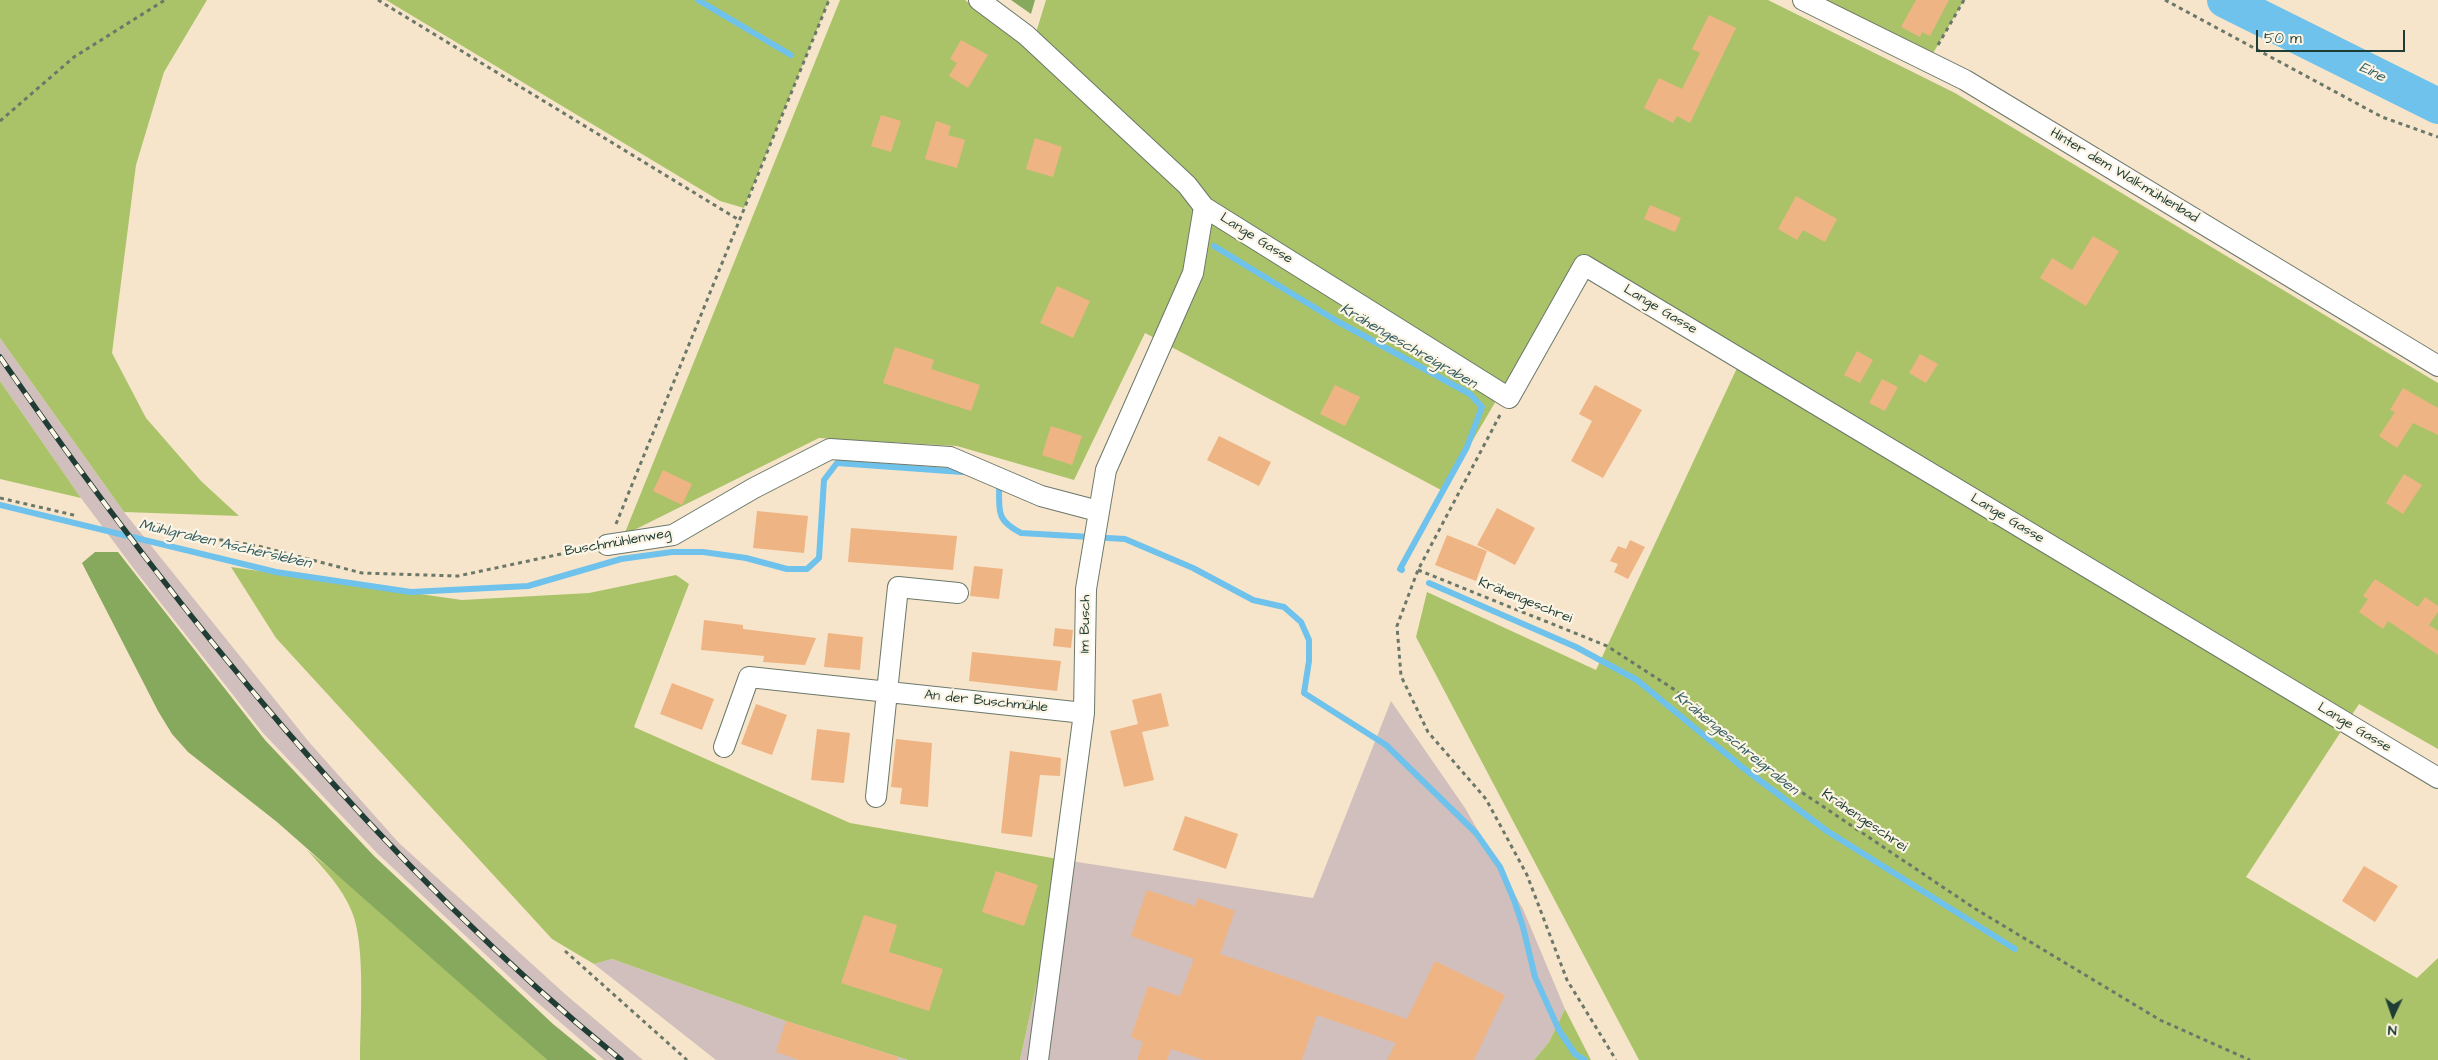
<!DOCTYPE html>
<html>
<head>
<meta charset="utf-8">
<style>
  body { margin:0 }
  #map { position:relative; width:2438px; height:1060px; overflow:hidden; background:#f7e5cb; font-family:"Architects Daughter",sans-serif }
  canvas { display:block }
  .north { position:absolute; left:2368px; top:990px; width:50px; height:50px; -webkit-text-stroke:4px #fcf5e5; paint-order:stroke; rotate:183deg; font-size:14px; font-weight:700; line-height:20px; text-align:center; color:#1f3d34 }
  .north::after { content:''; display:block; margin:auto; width:18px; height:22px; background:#1f3d34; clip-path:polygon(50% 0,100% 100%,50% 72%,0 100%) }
  .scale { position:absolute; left:2256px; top:30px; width:149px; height:22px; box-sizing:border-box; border:2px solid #1f3d34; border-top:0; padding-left:6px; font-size:15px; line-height:18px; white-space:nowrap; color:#1f3d34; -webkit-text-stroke:4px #fcf5e5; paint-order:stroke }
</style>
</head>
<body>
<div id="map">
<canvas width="2438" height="1060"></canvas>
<div class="north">N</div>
<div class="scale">50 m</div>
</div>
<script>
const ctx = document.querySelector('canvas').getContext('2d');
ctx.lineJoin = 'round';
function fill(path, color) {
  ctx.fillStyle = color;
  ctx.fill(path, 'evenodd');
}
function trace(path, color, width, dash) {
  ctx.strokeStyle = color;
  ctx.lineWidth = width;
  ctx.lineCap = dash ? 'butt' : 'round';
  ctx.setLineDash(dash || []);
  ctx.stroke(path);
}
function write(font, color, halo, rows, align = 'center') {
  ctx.font = font + ' "Architects Daughter",sans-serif';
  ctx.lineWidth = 4.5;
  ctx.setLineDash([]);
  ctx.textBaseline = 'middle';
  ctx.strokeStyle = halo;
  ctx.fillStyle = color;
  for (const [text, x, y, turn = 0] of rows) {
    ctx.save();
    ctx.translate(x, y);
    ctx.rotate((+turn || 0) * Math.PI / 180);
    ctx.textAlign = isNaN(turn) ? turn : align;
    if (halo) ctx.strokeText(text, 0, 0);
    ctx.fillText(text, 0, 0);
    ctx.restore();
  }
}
fill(new Path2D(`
  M0 338 124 512 309 742 399 843 565 994 643 1060H604L532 998 377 853 263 733 134 569 81 498 0 381Z
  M1391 701 1465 808 1523 909 1565 1009 1549 1042 1534 1060H1020L1064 860 1313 898Z
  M612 959 786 1021 908 1060H716L594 964Z`), '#d1bfbd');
fill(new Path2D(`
  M0 0H207L164 72 136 165 112 353 146 418 201 481 239 516 124 512 0 338Z
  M386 0H829L744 208 720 201Z
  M840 0H965L1031 49 1046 0H1768L1955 93 2438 383V749L2359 704 2246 877 2417 978 2438 958V1060H1639L1416 637 1427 592 1596 670 1744 353 1581 256 1443 491 1145 333 1074 480 957 446 819 438 624 535Z
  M1803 0H1964L1928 62Z
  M0 381 81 498 0 479Z
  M231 567 462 600 589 593 676 575 689 584 634 727 850 823 1064 860 1020 1060H908L786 1021 612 959 594 964 552 939 276 638Z
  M307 850 367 899 547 1060H360C360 1021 366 946 352 912 342 887 324 869 307 850Z
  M1565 1009 1591 1060H1534L1549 1042Z`), '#aac369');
fill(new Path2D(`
  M1011 0H1035L1031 14Z
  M95 552H118L265 740 374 856 553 1024 597 1060H547L277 822 188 752 172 734 158 711 82 563Z`), '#87a95d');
trace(new Path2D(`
  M698 0 791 55
  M1214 246 1335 320 1470 394 1482 407 1467 447 1400 569 1402 570
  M999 482C1000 510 994 519 1021 533L1125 539 1193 568 1253 600 1284 607 1301 622 1309 640V661L1304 693 1386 745 1476 833 1500 867 1514 900 1523 927 1535 977 1559 1030 1575 1054 1585 1060
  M0 505 276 572 411 592 528 586 621 559 672 552H703L746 558 787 569H807L819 558 824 480 837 463 962 472
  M1429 583 1576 647 1637 680 1742 767 1827 831 2015 949`), '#6fc2eb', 6);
trace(new Path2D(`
  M2225 0 2438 106`), '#6fc2eb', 36);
fill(new Path2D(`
  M1916 0H1949L1930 36 1922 32 1920 37 1901 27Z
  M1709 15 1736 28 1690 123 1677 116 1673 123 1644 108 1659 78 1682 89 1700 53 1692 49Z
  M961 40 988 55 968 88 949 76 957 63 950 59Z
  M881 115 901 121 891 152 871 146Z
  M936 121 951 126 948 135 965 140 957 168 925 159Z
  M1035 138 1062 147 1053 177 1026 169Z
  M1796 196 1837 219 1825 242 1803 230 1797 240 1778 229Z
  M1650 205 1681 218 1675 232 1644 219Z
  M2093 236 2119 251 2086 306 2040 278 2052 258 2072 270Z
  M1057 286 1090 301 1073 338 1040 323Z
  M895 347 934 360 931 369 980 385 971 411 883 383Z
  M1857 351 1873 360 1860 383 1844 375Z
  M1920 354 1938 364 1926 383 1909 373Z
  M1882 379 1898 387 1885 411 1869 403Z
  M1335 385 1360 397 1345 426 1320 414Z
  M1595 385 1642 410 1603 478 1571 461 1592 421 1579 414Z
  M2403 388 2438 408V435L2413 423 2397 448 2379 436 2395 412 2390 410Z
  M1051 426 1082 436 1072 465 1042 455Z
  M1219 436 1271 462 1259 486 1207 460Z
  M663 470 692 484 682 505 653 491Z
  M2404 474 2422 485 2403 514 2386 503Z
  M1497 508 1535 528 1515 565 1477 545Z
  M757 511 808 516 804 553 753 548Z
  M851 528 957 536 953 570 848 562Z
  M1447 535 1487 551 1476 581 1435 565Z
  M1630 540 1645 547 1628 579 1614 572 1618 564 1610 561 1618 546 1626 549Z
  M974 566 1003 569 999 599 970 596Z
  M2375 579 2418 607 2425 597 2438 606V612L2429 625 2438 631V655L2388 621 2383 629 2359 612 2368 599 2363 596Z
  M704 620 743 625V629L816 638 805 665 763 662 764 656 701 650Z
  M1055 628 1073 630 1071 648 1053 646Z
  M828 633 863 637 860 670 824 667Z
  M972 652 1061 661 1057 691 969 681Z
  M672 683 714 699 702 730 660 714Z
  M1161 693 1169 726 1142 732 1154 780 1124 787 1110 731 1138 724 1132 700Z
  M756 704 787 715 772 755 741 744Z
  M817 729 850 733 844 783 811 780Z
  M896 739 932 743 928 807 900 804 902 788 891 787Z
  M1010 751 1061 758 1060 776 1040 775 1032 837 1001 833Z
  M1185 816 1238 834 1226 869 1173 850Z
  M2364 866 2398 886 2375 922 2342 901Z
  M996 871 1038 885 1024 926 982 912Z
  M1147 890 1195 906 1198 898 1235 911 1220 954 1407 1019 1435 961 1505 995 1474 1060H1387L1396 1043 1317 1015 1302 1060H1204L1171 1049 1167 1060H1137L1143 1042 1131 1037 1148 986 1180 996 1194 959 1131 936Z
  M864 915 897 925 889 952 943 969 929 1011 841 983Z
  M786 1021 898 1057 897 1060H799L776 1052Z`), '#efb484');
const street = new Path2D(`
  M979 0 1026 35 1187 185 1204 207 1509 398 1584 265 2438 778
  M1803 0 1965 80 2438 366
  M607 545 673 535 754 488 830 449 950 457 1041 496 1098 511
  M724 747 749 677 1084 713
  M876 797 898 587 958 593
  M1038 1060 1084 713 1086 589 1106 470 1193 273 1204 207`);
trace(street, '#6b7869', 22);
trace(new Path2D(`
  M378 0 739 220
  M2165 0 2382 117 2438 137
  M1938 45 1964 0
  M0 121 74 57 165 0
  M1500 415 1418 570 1397 626 1401 676 1428 732 1486 799 1527 875 1567 980 1616 1060
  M0 498 78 516
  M616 524 829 0
  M172 532 258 546 362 573 458 576 589 548
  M1418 570 1607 646 1675 690 1794 787 1974 908 2160 1020 2250 1060
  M565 951 687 1060`), '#6b7869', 3, [4, 4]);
trace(street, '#fff', 20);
const rail = new Path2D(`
  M0 357C178 615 378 861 621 1060`);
trace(rail, '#1f3d34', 5.5);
trace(rail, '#fcf5e5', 4, [11]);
write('14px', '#1f3d34', '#fcf5e5', [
  ["Hinter dem Walkmühlenbad",2124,176,31],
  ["Lange Gasse",1256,239,32],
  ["Lange Gasse",1660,310,31],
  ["Lange Gasse",2007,519,31],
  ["Buschmühlenweg",618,543,-10],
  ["Krähengeschrei",1525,601,22],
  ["Im Busch",1086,624,-89],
  ["An der Buschmühle",986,702,6],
  ["Lange Gasse",2354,728,31],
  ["Krähengeschrei",1864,821,34]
]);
write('italic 15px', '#335e62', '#fcf5e5', [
  ["Eine",2372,73,26],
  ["Krähengeschreigraben",1408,347,30],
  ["Mühlgraben Aschersleben",225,545,13],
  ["Krähengeschreigraben",1736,744,39]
]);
</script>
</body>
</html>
